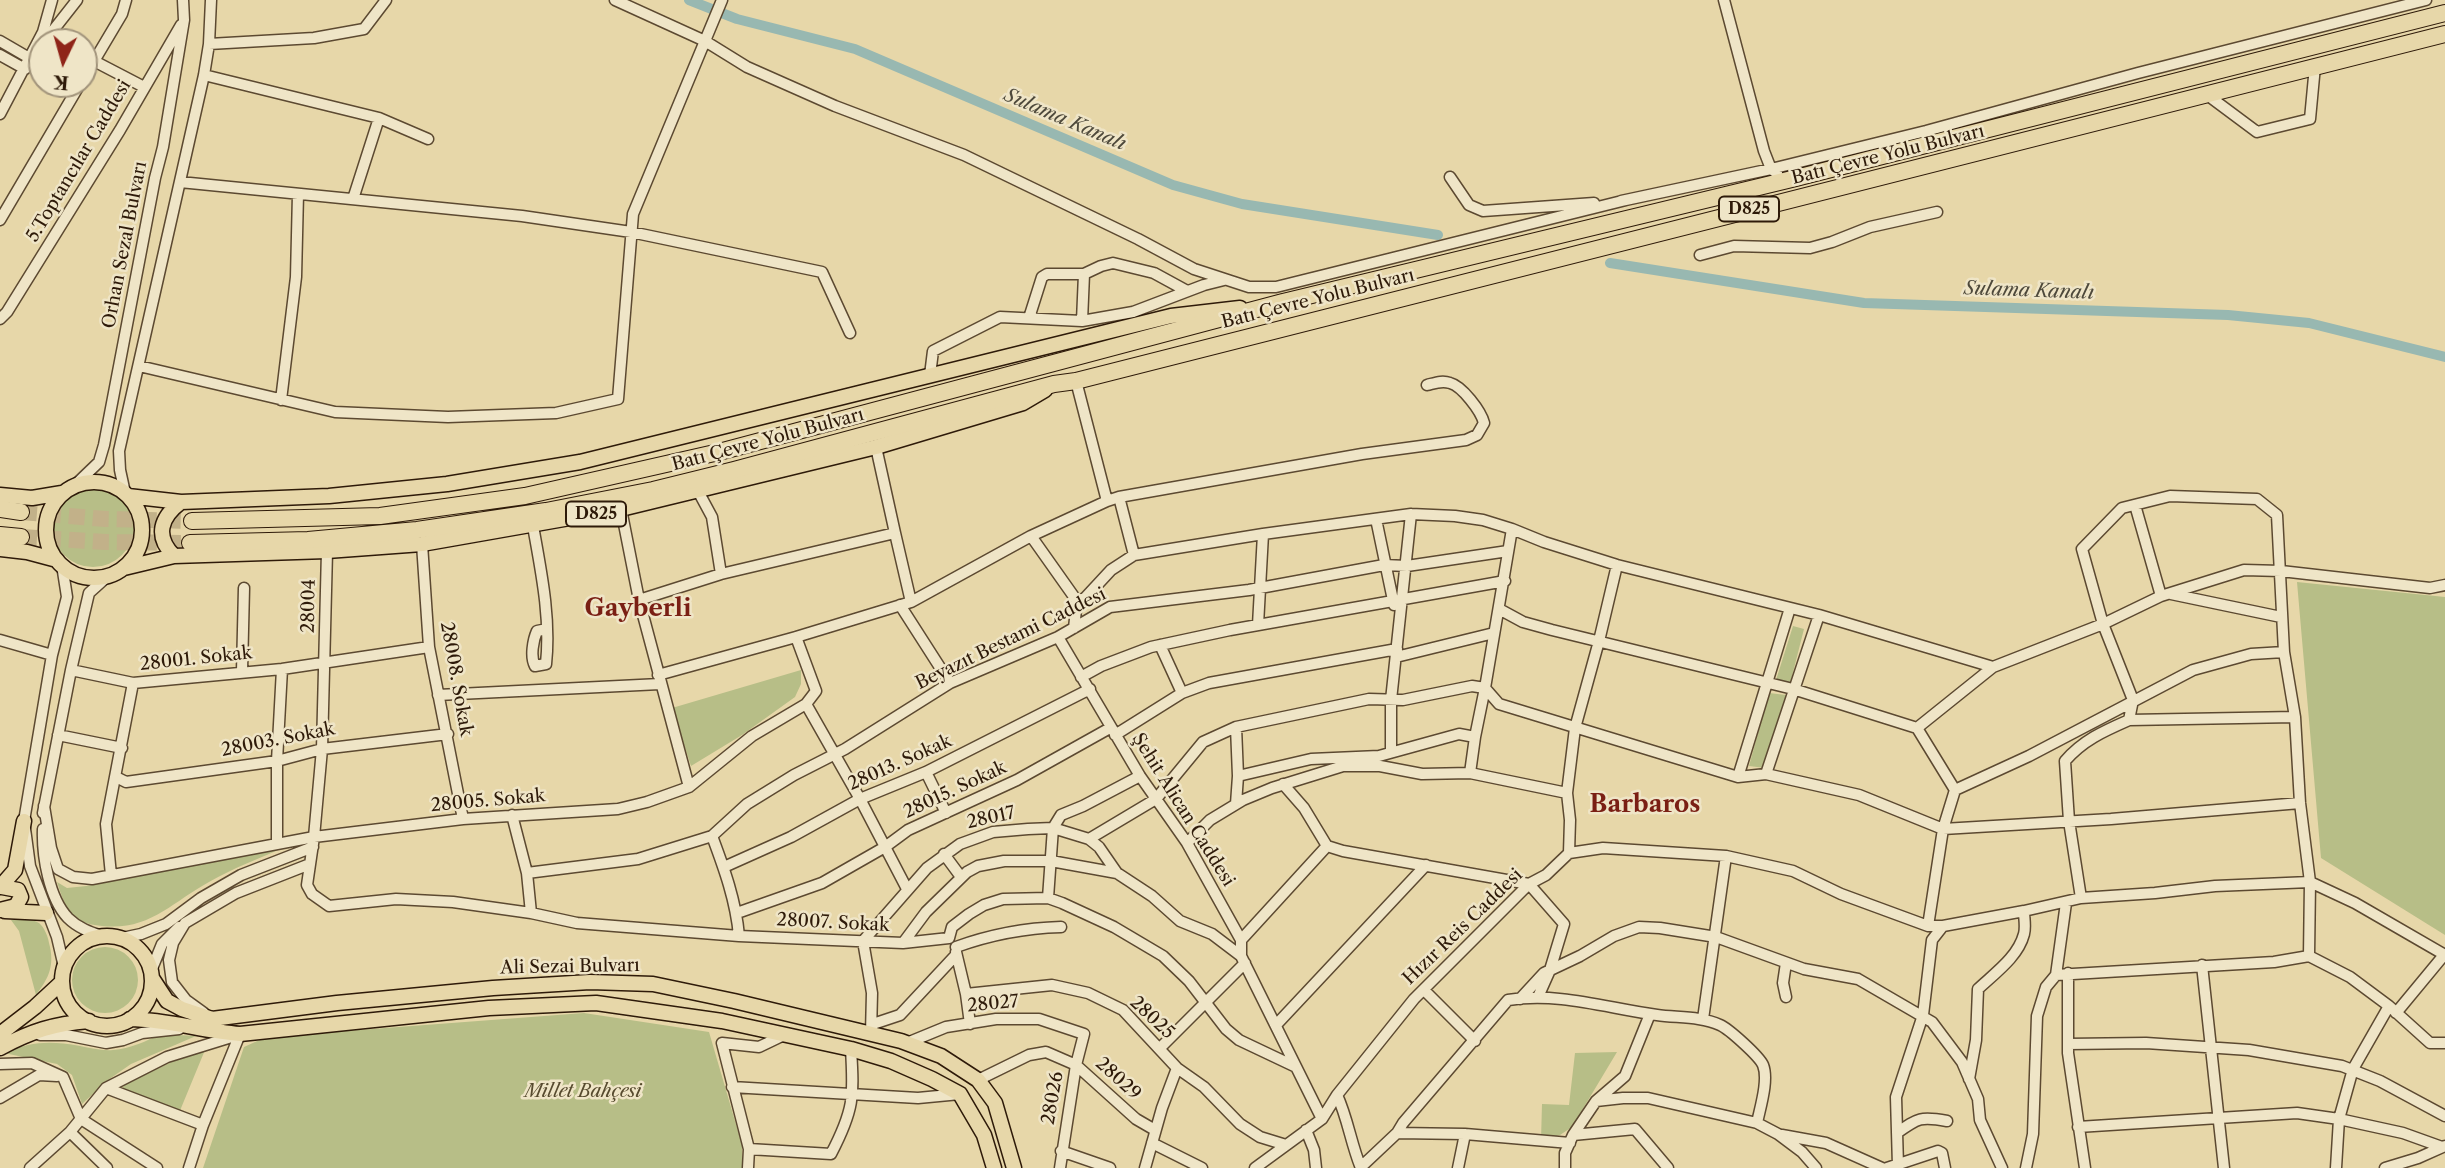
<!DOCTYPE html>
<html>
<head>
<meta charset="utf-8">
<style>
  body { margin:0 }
  #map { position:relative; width:2445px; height:1168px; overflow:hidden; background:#e7d7a9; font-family:"Libre Caslon Text",serif }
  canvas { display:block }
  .north { position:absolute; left:28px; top:28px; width:70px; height:70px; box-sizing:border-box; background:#efe5c7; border:2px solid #a2947b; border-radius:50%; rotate:185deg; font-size:19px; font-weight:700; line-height:28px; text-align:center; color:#2e1a09 }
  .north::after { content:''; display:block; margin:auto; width:24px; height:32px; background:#8f2418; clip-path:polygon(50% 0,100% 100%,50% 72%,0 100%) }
</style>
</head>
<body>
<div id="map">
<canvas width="2445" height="1168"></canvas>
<div class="north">K</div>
</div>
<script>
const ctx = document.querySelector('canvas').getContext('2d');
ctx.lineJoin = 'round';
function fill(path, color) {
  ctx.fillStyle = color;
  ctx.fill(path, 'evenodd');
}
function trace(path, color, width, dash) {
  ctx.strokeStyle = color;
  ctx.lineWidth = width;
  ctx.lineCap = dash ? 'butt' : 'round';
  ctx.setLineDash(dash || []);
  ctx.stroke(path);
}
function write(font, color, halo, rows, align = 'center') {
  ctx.font = font + ' "Libre Caslon Text",serif';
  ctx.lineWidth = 5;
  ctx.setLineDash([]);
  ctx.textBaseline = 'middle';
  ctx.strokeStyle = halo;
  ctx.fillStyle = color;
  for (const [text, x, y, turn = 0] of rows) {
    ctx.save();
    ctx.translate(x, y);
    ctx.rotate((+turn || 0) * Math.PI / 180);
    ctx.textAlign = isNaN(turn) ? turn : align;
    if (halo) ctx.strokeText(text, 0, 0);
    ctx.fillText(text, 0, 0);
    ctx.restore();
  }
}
fill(new Path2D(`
  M52 526a41 41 0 1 1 82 0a41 41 0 1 1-82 0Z
  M2297 582 2445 597V935L2321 858Z
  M1793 626 1804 629 1790 684 1776 680Z
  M801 670V684L795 697 742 735 691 766 672 708Z
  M1769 693 1786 695 1765 768 1749 766Z
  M287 846C261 858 233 868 209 882 171 903 149 931 102 926 71 923 66 910 57 882L67 888 86 886Z
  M11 920C19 920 31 918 39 923 44 927 48 936 49 943 55 965 49 978 36 995L19 931Z
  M72 980a33 33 0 1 1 66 0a33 33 0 1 1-66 0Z
  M584 1013 709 1032 742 1145V1168H203L244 1047 266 1037Z
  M161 1034 196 1036 131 1064 108 1080 82 1104 72 1075 57 1064 4 1053C33 1041 50 1041 80 1046 91 1048 102 1051 113 1050 130 1049 146 1041 161 1034Z
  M205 1050 179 1113 122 1089 125 1084 178 1059Z
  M1617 1052 1572 1127 1560 1135 1541 1140 1542 1104 1569 1105 1575 1053Z`), '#b7be87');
trace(new Path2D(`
  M689 0 737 19 855 49 1173 185 1242 204 1438 235
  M1610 263 1864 303 2228 315 2309 323 2445 357`), '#98b8b1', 10);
trace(new Path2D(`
  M21 512 106 519 192 521
  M21 537 106 542 190 543`), '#c2b189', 16, [16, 8]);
const minor = new Path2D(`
  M615 0 705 41 747 67 835 106 964 155 1138 239 1194 269 1249 287H1276L1626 200
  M1724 0 1764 151 1771 169 1777 173
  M0 41 31 59
  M44 42 77 0
  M209 44 314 38 364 29 386 0
  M0 55 25 69
  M94 61 144 87
  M204 75 379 118 428 139
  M84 78 122 14 126 0
  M2206 94 2257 132 2310 119 2315 66
  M0 114 43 32 52 0
  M1450 177 1469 205 1483 211 1594 203
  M180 182 522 216 631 232 822 272 850 333
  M353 199 379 118
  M1621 201 1771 169 1926 131 2138 73 2426 0
  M0 220 80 84
  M1700 255 1734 246 1810 248 1832 242 1870 227 1937 212
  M1029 318 1042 277 1047 274H1084L1101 266 1113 263 1154 273 1187 291
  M0 319 7 312 120 130 181 25
  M1082 321 1084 274
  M139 366 335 412 448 417 556 413 618 399 633 214 722 0
  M930 375 933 351 1000 317 1082 321 1133 312 1204 285 1224 280
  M1076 381 1107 501
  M281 400 296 277 298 194
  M74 486 99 462 104 445 155 178 163 147 184 20 183 0
  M698 491 712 517 721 574
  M125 493 120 470 119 451 204 75 209 44 211 0
  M1119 497 1134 555
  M2135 505 2161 596
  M621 509 639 600 689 787
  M1376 519 1394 605
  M533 526C541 571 551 618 546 664L535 666C530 657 533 640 537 631L547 629
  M895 533 911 602
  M1031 536 1077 601 1074 628
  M422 544 429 647 463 819
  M327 551 322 749 314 837 307 885 312 894 329 906 396 899 453 902 531 913 577 923 739 936 903 943 949 938
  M62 565 67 597 52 655 24 821 30 866 57 937 64 967
  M2171 594 2281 617
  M639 600 721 574 895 533 876 447
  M1077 601 1085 598 1111 570 1134 555 1263 534 1411 514 1455 516 1483 520 1512 529 1544 542 1617 565 1819 615 1993 667
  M900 605 950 683
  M1499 609 1523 622 1552 630 1793 689 1917 728 1993 667 2103 624 2161 596 2244 570 2281 571 2430 588 2445 585
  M1258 625 1263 534
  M1058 637 1140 776 1187 843 1241 940V956L1322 1119
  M0 640 52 655
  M1160 645 1182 693
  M1396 657 1494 633
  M71 670 133 683 282 669 429 647
  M242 671 244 588
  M658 675 796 637 911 602 1031 536 1107 501 1119 497 1362 454 1466 440 1477 435 1484 423C1481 411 1462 386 1450 383 1442 380 1435 383 1427 385
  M1081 677 1101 666 1151 647 1230 630 1505 581
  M438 695 660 684
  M806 704 860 799 907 889
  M2129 720 2295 717
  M1236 727 1238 776 1236 804
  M1917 728 1955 790
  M58 735 122 748
  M1115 735 1182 693 1209 683 1397 649
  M1391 752V700L1411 514
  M926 772 946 813
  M1470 773 1475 737 1485 688 1512 529
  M1766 774 1819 615
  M1238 776 1311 759 1379 756 1459 734 1475 737
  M116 777 126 782 277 761 322 749 448 734
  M1738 777 1790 608
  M1283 784 1304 808 1327 846 1343 851 1529 884 1564 924 1550 970 1538 997
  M1567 793 1575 728 1599 641 1617 565
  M44 806 51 848 58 869 73 877 92 879 314 837 463 819 618 809 647 802 689 787 752 736 806 704 816 691 796 637
  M43 813 71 670 89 593 109 575
  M512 815 527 873 531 913
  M43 829C42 856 49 898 68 918 78 928 90 932 102 936
  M712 836C724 868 736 901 739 936
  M1089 839 1099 847 1117 873
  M1187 843 1210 820 1243 800 1272 788 1343 766H1380L1422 774 1470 773 1567 793 1570 820 1569 853
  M277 844V761L282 669
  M944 854 961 877
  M724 867 791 837 860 799 926 772 1090 689
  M527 873 638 859 712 836 747 804 794 775 845 749 950 683 1058 637 1110 607 1249 590 1384 565 1407 566 1508 551
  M111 875 106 824 133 683
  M1048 898 1053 828 1061 815 1083 806 1140 776
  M2081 898 2069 821 2065 761C2083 740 2104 731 2129 720L2133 700 2103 624 2082 549 2122 508 2170 496 2257 499 2277 515 2284 652 2295 717 2300 803 2310 882 2309 956
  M737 913 822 883 885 847 908 830 1017 780 1110 728
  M1928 926 1943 829 1955 790 2029 756 2193 670 2251 654 2284 652
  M122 938 141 934 166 924 201 898 241 875 313 847
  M949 938 952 927 969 914 984 905 1003 899 1048 898 1062 903 1114 927 1163 956 1189 981 1226 1029 1239 1040 1296 1067
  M1241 940 1327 846
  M903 943 926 912 967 872 978 866 1004 861H1051L1117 873 1152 896 1180 921 1212 934 1241 956
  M956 947C992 934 1023 928 1061 927
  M956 952 966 994 970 1024
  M1786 963 1783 983 1786 997
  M2202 965 2224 1168
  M151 971 162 944 179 927
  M2068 973V1053L2085 1168
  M2056 975 2066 903
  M1424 990 1475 1041
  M966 994 1052 985 1088 993 1123 1010 1177 1068 1204 1087 1240 1124 1260 1137 1286 1145
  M1520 999 1544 973 1580 956 1614 936 1639 927 1660 928 1716 937 1804 969 1858 979 1932 1022 1962 1062 1978 1099 1980 1120 2002 1168
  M204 1013 186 1000 172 982 169 960 173 943 185 923 236 893 310 864
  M2396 1013 2444 955
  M1703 1019 1726 856
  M873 1024 900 1015 955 956
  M1276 1025 1426 865
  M871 1033 872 993 863 941 927 868 960 844 993 832 1028 829 1053 828 1089 839 1156 799 1203 742 1236 727 1369 699 1403 700 1472 686 1485 688 1499 704 1738 777 1766 774 1859 795 1943 829 2111 819 2300 803
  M40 1035H66L106 1043 123 1040 142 1033 179 1029
  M907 1043 946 1027 996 1019H1039L1084 1034 1076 1065 1060 1168
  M2068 1044 2146 1043 2249 1050 2342 1066 2380 1081 2445 1116
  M1160 1048 1245 963
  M0 1064 32 1063 63 1077 81 1119 157 1168
  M1969 1079 1976 1040 1978 989C1995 973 2018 957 2024 934 2026 927 2024 918 2024 911
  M978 1080 1029 1055 1046 1052 1076 1065 1136 1119 1155 1130
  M732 1087 918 1098 960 1094
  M106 1088 203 1125
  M1337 1095C1348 1119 1351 1144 1361 1168
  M0 1098 39 1075 57 1076
  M1596 1101 1623 1098H1648L1757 1123 1778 1134 1802 1152 1816 1168
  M2078 1127 2297 1113 2339 1119 2403 1133 2442 1147
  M1306 1130 1314 1150 1316 1168
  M70 1132 107 1168
  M1397 1133 1465 1134 1570 1143
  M1897 1133C1918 1118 1921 1116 1947 1121
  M1573 1135 1635 1129 1668 1168
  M1782 1135 1826 1143 1882 1168
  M1152 1143 1202 1168
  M749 1149 831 1154C854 1110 854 1097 851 1049
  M1061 1151 1110 1168
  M1898 1166 1896 1097 1923 1015 1932 940 1943 926
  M1361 1167 1397 1133 1403 1123 1508 1000C1559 992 1606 1008 1657 1015 1677 1018 1700 1016 1720 1025 1729 1029 1759 1056 1763 1065 1769 1080 1760 1108 1757 1123
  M30 1168 70 1132 106 1088 167 1057 238 1035
  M189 1168 203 1125 240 1034
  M748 1168 749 1149 722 1043 759 1047 784 1035
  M1145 1168 1162 1108 1177 1068
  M1255 1168 1322 1119 1337 1095 1414 999 1529 884 1546 875 1569 853 1603 848 1726 856 1793 871 1841 894 1928 926H1943L2024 911 2081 898 2155 893 2215 886 2310 882 2355 903 2445 955
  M1458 1168 1465 1134
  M1565 1168V1153L1573 1135 1596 1101 1625 1076 1650 1014
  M1887 1168 1938 1151 1942 1153 1945 1168
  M2026 1168 2033 1134 2037 1016 2046 987 2056 975 2274 962 2309 956 2350 977 2389 1006 2430 1043H2445
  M2336 1168 2339 1119 2353 1069 2389 1006
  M2385 1168 2418 1158 2445 1146`);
const major = new Path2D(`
  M46 530a48 48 0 1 1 96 0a48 48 0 1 1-96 0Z
  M0 495 32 498 62 493
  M128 496 181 502 329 496 447 484 580 462 1171 316 1240 308
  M0 549 27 552 57 560
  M174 556C154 536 161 517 181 502
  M124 568 174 556 327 551 422 544 621 509 876 447 1023 403 1045 390
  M0 887 15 870 24 821
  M0 910 16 906 21 897 18 890 2 887
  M5 911 46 913
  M62 981a45 45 0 1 1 90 0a45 45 0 1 1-90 0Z
  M152 978 167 1001 182 1009 212 1019 337 1003 493 988 590 982 653 984 734 1001 901 1041 941 1056 978 1080 995 1103 1014 1168
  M130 1019C170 1020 202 1031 240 1034L489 1008 596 1003 722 1021 851 1049 891 1061 932 1079 960 1094 984 1135 994 1168
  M0 1034 35 1007 62 982
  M0 1048C31 1031 54 1024 89 1021`);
const highway = new Path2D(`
  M0 509 21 512
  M192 521 380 516 525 496 719 452 1283 302 1796 178 2445 13
  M0 535 21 537
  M190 543 308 540 417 530 546 511 653 490 734 470 1054 384 1076 381 2445 34`);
trace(minor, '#5c4931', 13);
trace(major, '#2e1a09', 17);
trace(highway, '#2e1a09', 18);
trace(minor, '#efe5c7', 10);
trace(major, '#e7d7a9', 14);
trace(highway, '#e7d7a9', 16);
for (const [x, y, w] of [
  [1749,209,60],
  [596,514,60]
]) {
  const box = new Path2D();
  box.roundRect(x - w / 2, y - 12.5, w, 25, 5);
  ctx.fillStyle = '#efe5c7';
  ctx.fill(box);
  trace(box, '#2e1a09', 2);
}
write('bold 16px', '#2e1a09', null, [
  ["D825",1749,209],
  ["D825",596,514]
]);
write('18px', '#2e1a09', '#efe5c7', [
  ["Batı Çevre Yolu Bulvarı",1888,155,-14],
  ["5.Toptancılar Caddesi",79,161,-59],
  ["Orhan Sezal Bulvarı",125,245,-79],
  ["Batı Çevre Yolu Bulvarı",1318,299,-14],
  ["Batı Çevre Yolu Bulvarı",768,440,-15],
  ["28004",309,606,-89],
  ["Beyazıt Bestami Caddesi",1011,639,-26],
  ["28001. Sokak",196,659,-6],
  ["28008. Sokak",456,679,80],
  ["28003. Sokak",278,740,-11],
  ["28013. Sokak",900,763,-24],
  ["28015. Sokak",955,790,-25],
  ["28005. Sokak",488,801,-5],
  ["Şehit Alican Caddesi",1183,810,58],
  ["28017",991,818,-12],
  ["28007. Sokak",833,923,3],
  ["Hızır Reis Caddesi",1463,927,-44],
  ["Ali Sezai Bulvarı",570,967,-1],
  ["28027",993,1004,-5],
  ["28025",1152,1018,43],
  ["28029",1118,1079,42],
  ["28026",1053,1098,-80]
]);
write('italic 18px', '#574b2f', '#efe5c7', [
  ["Millet Bahçesi",583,1092]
]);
write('italic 19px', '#4e493b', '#efe5c7', [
  ["Sulama Kanalı",1065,120,23],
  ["Sulama Kanalı",2029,291,2]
]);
write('bold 24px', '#7a1f14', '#efe5c7', [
  ["Gayberli",638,609],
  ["Barbaros",1645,805]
]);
</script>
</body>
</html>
